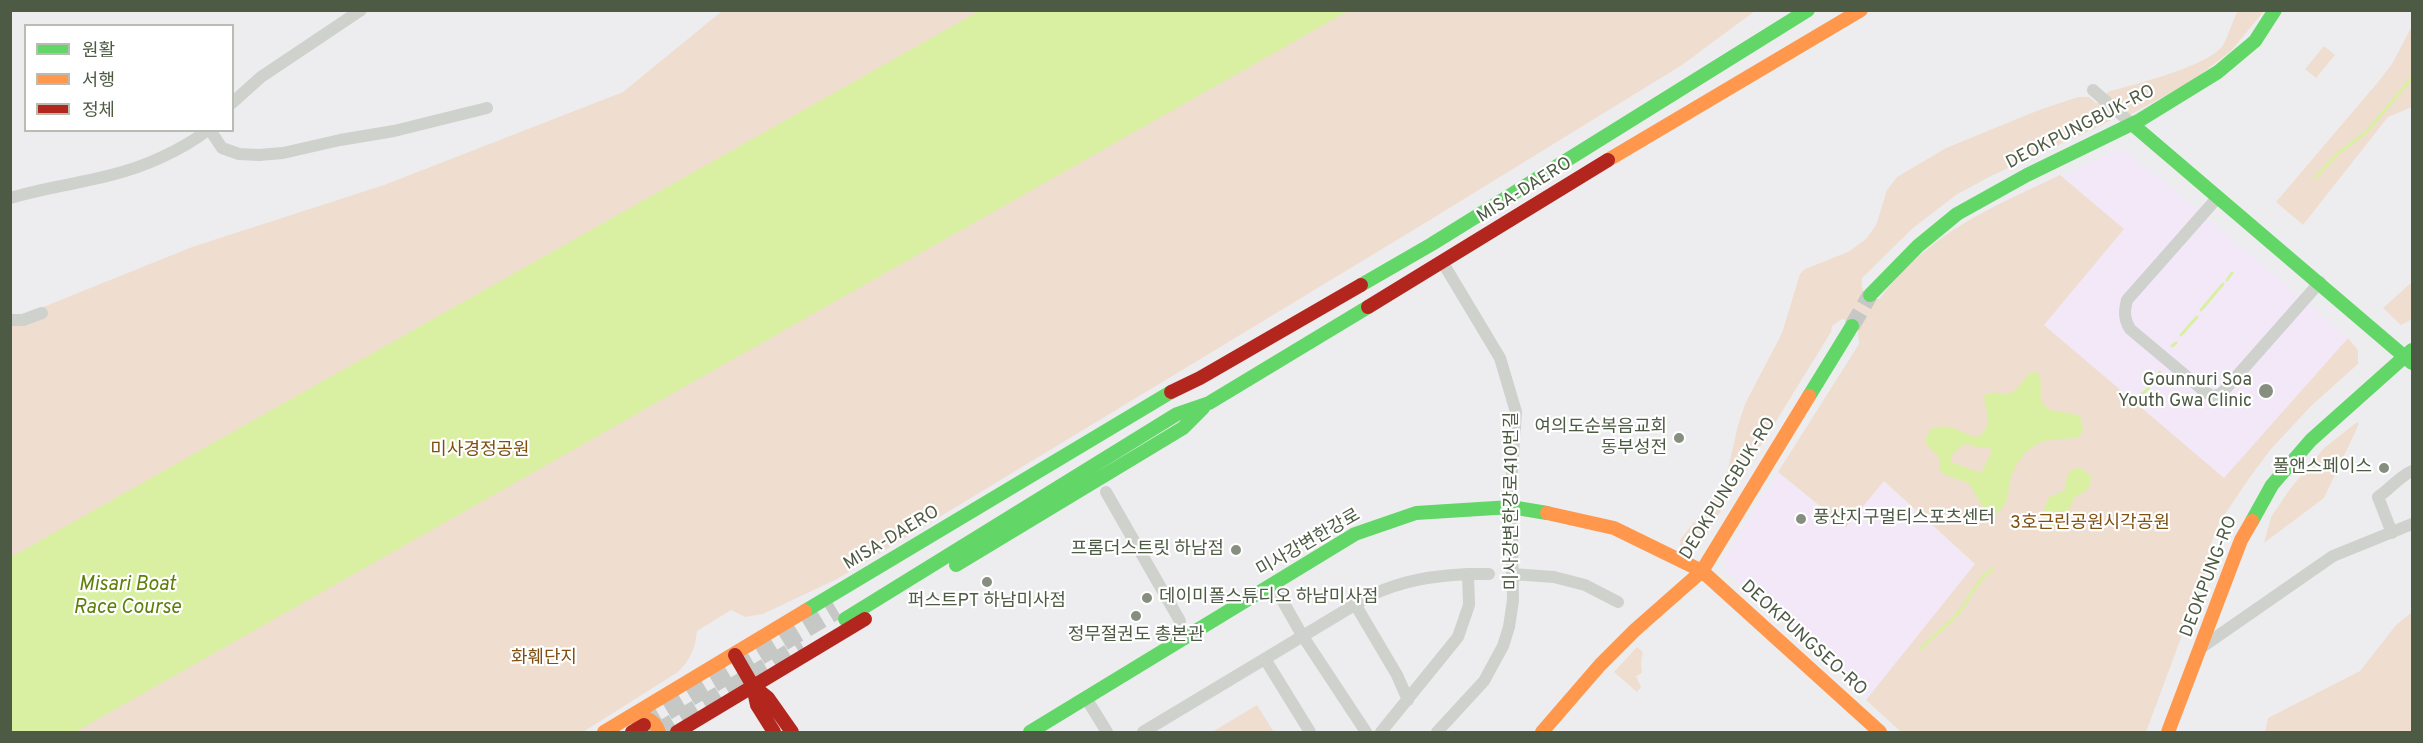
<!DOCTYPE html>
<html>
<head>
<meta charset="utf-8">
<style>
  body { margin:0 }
  #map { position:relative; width:2423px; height:743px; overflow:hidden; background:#ededef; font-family:Overpass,"Noto Sans KR",sans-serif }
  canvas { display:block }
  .frame { position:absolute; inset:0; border:12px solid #4e5b44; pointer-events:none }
  .legend { position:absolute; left:24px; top:24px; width:210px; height:108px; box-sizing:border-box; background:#fff; border:2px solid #b8bdb4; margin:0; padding:8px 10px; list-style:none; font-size:18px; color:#4e5b44 }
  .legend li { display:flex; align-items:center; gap:12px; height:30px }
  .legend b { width:30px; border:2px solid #b8bdb4 }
</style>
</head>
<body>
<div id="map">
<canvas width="2423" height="743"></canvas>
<div class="frame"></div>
<ul class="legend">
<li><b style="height:8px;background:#63d668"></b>원활</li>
<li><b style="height:8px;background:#ff974d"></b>서행</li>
<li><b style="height:8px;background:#b3261e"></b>정체</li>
</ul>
</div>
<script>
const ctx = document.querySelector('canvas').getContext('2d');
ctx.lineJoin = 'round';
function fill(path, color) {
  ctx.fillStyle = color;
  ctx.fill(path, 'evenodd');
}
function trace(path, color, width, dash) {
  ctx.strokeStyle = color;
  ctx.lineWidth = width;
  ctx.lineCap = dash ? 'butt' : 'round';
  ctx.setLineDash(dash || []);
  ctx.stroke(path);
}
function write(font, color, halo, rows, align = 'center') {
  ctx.font = font + ' Overpass,"Noto Sans KR",sans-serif';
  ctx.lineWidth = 4.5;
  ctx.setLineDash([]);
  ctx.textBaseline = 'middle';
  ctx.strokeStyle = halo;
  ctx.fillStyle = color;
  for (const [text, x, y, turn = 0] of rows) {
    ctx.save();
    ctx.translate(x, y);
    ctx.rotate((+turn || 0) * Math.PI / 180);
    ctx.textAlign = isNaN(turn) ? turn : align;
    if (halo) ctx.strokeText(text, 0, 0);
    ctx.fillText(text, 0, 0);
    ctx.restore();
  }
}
fill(new Path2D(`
  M2113 151 2125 152 2164 181 2348 338 2224 479 2044 325 2123 229 2063 177Z
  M1778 472 1846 527 1883 482 1988 576 1904 732 1726 570 1724 557Z`), '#f2e8f7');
fill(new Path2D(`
  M722 11H1755L1682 65 1425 223 837 579 763 614 745 617 731 610 697 631C695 649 691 659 678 672L583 732H11V320L192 247 384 185 623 92Z
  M2238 11H2264L2231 51 2192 81 2130 115 2112 114 2111 120 2102 125 1989 177 1956 195 1913 228 1862 278C1860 290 1866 300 1879 299 1931 232 1986 210 2060 175L2124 229 2044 325 2224 478 2348 338 2358 350V364L2311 406 2271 449 2250 477 2219 523 2211 544 2206 571 2146 732H1901L1866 700 1975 564 1884 481 1846 527 1778 472 1859 344 1858 332 1851 321 1842 319 1832 326 1831 332 1701 543 1692 548 1680 547V540L1717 493 1728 469 1738 425 1745 404 1782 333 1800 274 1805 269 1848 252 1866 239 1876 225 1887 190 1897 177 1946 148 2039 110 2078 97H2089L2096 103 2106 99 2107 92C2132 85 2210 66 2223 45 2229 35 2232 21 2238 11Z
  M2412 26V107L2388 117 2303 225 2276 202 2378 82 2392 64Z
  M2324 46 2335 55 2316 78 2305 69Z
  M2412 282V319L2401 325 2383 308Z
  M2357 422 2359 424 2324 498 2264 543 2271 517 2290 489 2324 448Z
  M2412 612V732H2265L2268 718 2360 671 2396 625Z
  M1637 647 1643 652 1641 662 1642 673 1636 676 1641 687 1637 692 1614 672Z
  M1257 705 1274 732H1212Z`), '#efded0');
fill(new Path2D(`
  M981 10 1348 11 75 732H11V557Z
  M2032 372 2038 373C2044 382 2038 392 2042 401 2049 417 2069 409 2081 417L2083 431 2078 438C2069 439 2059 438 2050 440 2030 443 2014 462 2010 482 2007 496 2009 505 1996 514 1979 509 1978 495 1968 483L1943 474 1940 470V458L1927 445 1925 439 1931 429C1954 421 1959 434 1978 437 1995 424 1985 413 1984 396 1994 388 2002 397 2012 392 2021 388 2023 377 2032 372ZM1968 444 1979 448H1989L1992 451 1981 473 1951 462V456L1962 445Z
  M2080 468 2091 476 2090 486 2086 491 2075 497 2068 512 2057 525H2047L2042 517 2048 498 2065 490C2067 479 2065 468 2080 468Z`), '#d9f0a2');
trace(new Path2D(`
  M2315 178 2339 153 2367 131 2412 78V75
  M2227 280 2232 273
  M2201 310 2223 284
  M2181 335 2197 317
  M2172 346 2176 343
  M2135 399 2147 390 2160 372
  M1921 649C1932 636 1947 627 1958 613 1971 598 1975 581 1993 569`), '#d9f0a2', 3);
trace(new Path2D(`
  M1852 326 1870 295`), '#c5c8c4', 16, [16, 8]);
trace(new Path2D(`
  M644 725 837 610
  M658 732 802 645`), '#c5c8c4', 18, [18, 9]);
trace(new Path2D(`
  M2093 90 2132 124
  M232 103 261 77 361 10
  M210 130 222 148 239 154 259 155 283 153 340 140 394 131 487 108
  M2218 197 2127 300C2124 312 2124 319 2130 329L2204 391 2212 396 2221 394 2320 282
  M10 198C43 188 77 184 111 175 144 167 180 151 208 130
  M10 320H23L42 313
  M1106 492 1180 621
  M2392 533 2378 497C2390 489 2400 476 2412 471
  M1468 574H1489
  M1512 574 1554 577 1585 585 1618 602
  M1273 584 1302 635 1366 732
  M1355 604 1397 675 1408 700
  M2202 647 2333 556 2412 524
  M1265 659 1310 732
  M1086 698 1107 732
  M1143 732 1371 595C1405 580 1431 576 1468 574L1469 605 1458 637 1381 732
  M1437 732 1484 681 1503 646 1509 627 1513 600 1511 485 1516 412 1500 358 1443 263`), '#ced1cc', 12);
trace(new Path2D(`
  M2132 124 2412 363
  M1361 285 1432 244 1808 10
  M1870 295 1918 246 1957 214 2027 175 2140 120 2218 72 2255 41 2275 10
  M1809 396 1852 326
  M2252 521 2272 485 2311 440 2412 350
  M956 565 1183 428 1203 408
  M805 611 1171 392
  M845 619 1177 414 1209 403 1368 307
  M1030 732 1355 534 1416 513 1511 507 1547 513`), '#63d668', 14);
trace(new Path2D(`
  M1608 160 1861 10
  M1547 513 1614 528 1702 571 1880 732
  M629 717C643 716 654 718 659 732
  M604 732 805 611
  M1542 732 1600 665 1635 630 1702 571 1809 396
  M2168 732 2241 540 2252 521`), '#ff974d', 14);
trace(new Path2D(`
  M1368 307 1608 160
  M1171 392 1200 378 1361 285
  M735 655 753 686 757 705 774 732
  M753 686 768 698 792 732
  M632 732 644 725
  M677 732 865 619`), '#b3261e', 14);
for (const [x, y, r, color] of [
  [2266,391,8,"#868e80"],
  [1679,438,6,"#868e80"],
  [2384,468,6,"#868e80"],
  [1801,519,6,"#868e80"],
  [1236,550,6,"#868e80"],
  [987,582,6,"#868e80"],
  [1147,598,6,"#868e80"],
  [1136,616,6,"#868e80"]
]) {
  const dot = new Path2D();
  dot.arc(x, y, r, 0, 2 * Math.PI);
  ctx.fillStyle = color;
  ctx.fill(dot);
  trace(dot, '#fff', 2);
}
write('18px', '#4e5b44', '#fff', [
  ["DEOKPUNGBUK-RO",2081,128,-27],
  ["MISA-DAERO",1525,191,-32],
  ["DEOKPUNGBUK-RO",1729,489,-58],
  ["미사강변한강로410번길",1513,501,-90],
  ["MISA-DAERO",892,539,-31],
  ["미사강변한강로",1309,544,-30],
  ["DEOKPUNG-RO",2210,577,-69],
  ["DEOKPUNGSEO-RO",1803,639,42]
]);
write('18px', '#4e5b44', '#fff', [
  ["Gounnuri Soa",2252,381],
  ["Youth Gwa Clinic",2252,402],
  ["여의도순복음교회",1667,428],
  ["동부성전",1667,449],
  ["풀앤스페이스",2372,468],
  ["풍산지구멀티스포츠센터",1813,519,"left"],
  ["프롬더스트릿 하남점",1224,550],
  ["데이미폴스튜디오 하남미사점",1159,598,"left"],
  ["퍼스트PT 하남미사점",987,602,"center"],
  ["정무절권도 총본관",1136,636,"center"]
], 'right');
write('18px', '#805011', '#fff', [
  ["미사경정공원",480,451],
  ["3호근린공원시각공원",2090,524],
  ["화훼단지",544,659]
]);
write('italic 20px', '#5d7f08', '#fff', [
  ["Misari Boat",127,586],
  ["Race Course",127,609]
]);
</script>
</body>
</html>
